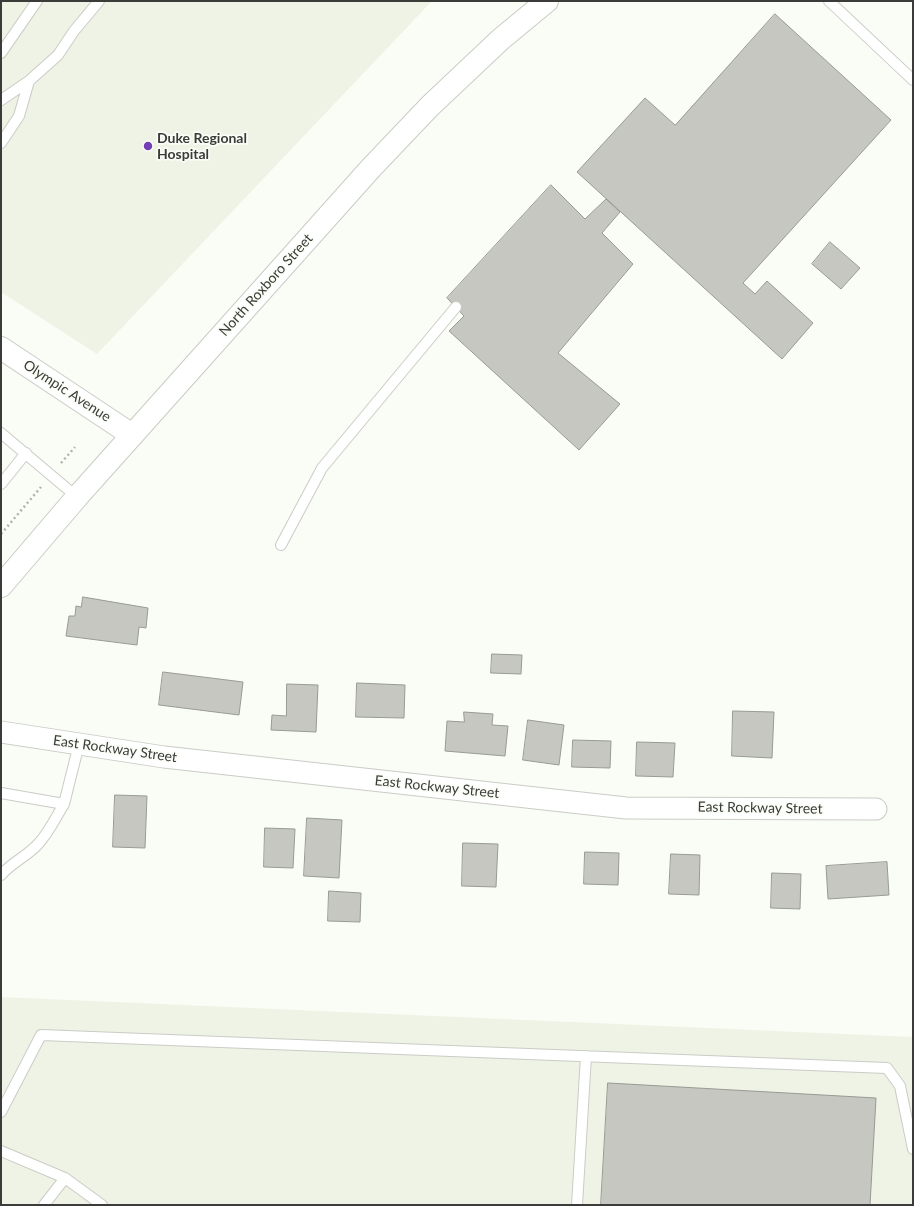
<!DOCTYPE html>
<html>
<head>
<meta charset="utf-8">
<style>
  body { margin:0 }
  #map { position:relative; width:914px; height:1206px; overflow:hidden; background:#fafdf6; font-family:Lato,sans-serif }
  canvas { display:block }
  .frame { position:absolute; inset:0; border:2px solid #3b3b39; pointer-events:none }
</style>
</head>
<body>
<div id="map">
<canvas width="914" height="1206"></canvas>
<div class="frame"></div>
</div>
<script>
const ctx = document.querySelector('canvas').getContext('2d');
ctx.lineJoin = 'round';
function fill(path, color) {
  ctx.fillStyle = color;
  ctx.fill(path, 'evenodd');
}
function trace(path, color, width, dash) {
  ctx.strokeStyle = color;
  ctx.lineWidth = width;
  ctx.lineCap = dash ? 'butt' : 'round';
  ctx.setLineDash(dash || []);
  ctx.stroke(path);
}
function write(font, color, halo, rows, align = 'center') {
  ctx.font = font + ' Lato,sans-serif';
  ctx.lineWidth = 3.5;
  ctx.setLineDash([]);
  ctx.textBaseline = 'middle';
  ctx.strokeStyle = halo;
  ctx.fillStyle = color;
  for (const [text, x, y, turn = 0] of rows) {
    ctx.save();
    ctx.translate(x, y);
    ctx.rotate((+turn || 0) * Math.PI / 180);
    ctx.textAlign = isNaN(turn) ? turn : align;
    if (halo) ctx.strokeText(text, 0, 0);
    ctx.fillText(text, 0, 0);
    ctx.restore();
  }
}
fill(new Path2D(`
  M1 1H432L97 354 1 292Z
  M1 997 913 1037V1205H1Z`), '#eef3e5');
const building = new Path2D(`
  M775 14 891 120 743 283 755 294 767 281 813 323 782 359 577 172 645 98 675 125Z
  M551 185 585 219 606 199 620 212 602 233 633 264 558 353 620 404 579 450 449 331 464 316 447 298Z
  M830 242 860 268 841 289 812 264Z
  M83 597 148 608 146 628 139 627 137 645 66 636 69 616H75L76 606 81 607Z
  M492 654 522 655 521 674 491 673Z
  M163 672 243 682 239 715 159 705Z
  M357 683 405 685 404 718 356 717Z
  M287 684 318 685 316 732 271 730 272 715 286 716Z
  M733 711 774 712 772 758 732 756Z
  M464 712 493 714 492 725 508 726 505 756 445 751 447 721 464 722Z
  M528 720 564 725 559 765 523 760Z
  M573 740 611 741 610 768 572 767Z
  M637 742 675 743 673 777 636 776Z
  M115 795 147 796 145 848 113 847Z
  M307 818 342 820 339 878 304 876Z
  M265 828 295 829 293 868 264 867Z
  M463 843 498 844 496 887 462 886Z
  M585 852 619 853 618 885 584 884Z
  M671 854 700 855 699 895 669 894Z
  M887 862 889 895 828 899 826 866Z
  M772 873 801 874 800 909 771 908Z
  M329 891 361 893 360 922 328 921Z
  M608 1083 876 1098 870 1205H601Z`);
fill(building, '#c6c7c1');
trace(building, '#989a94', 1);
const service = new Path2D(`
  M829 1 913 80
  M1 53 37 1
  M1 100 29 81 58 55 74 31 99 1
  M1 143 19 116 29 81
  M1 433 77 497
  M1 484 26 453
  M281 545 322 468 456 307
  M1 793 64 804 79 744
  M1 875C12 862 28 856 39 843 49 832 56 817 64 804
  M1 1112 41 1035 887 1068 900 1086 913 1149
  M1 1151 65 1178 102 1205
  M44 1205 65 1178
  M577 1205 586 1056`);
const minor = new Path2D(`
  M1 732 164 757 626 808 876 809`);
const tertiary = new Path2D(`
  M1 348 132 435`);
const primary = new Path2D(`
  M1 586 77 497 371 168 430 106 501 39 547 1`);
trace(service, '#caccc6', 12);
trace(minor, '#caccc6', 23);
trace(tertiary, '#caccc6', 24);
trace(primary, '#caccc6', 24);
trace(new Path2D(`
  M61 463 75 447
  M1 534 41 487`), '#b0b2ad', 2.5, [2, 3]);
trace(service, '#fff', 10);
trace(minor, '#fff', 21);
trace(tertiary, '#fff', 22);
trace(primary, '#fff', 22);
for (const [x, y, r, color] of [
  [148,146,5,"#743eb4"]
]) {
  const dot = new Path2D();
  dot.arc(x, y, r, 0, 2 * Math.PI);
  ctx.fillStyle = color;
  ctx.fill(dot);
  trace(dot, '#fafdf6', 1.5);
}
write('bold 14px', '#3b3b39', '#fafdf6', [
  ["Duke Regional",157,138],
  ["Hospital",157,154]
], 'left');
write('14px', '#3b3b39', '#fafdf6', [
  ["North Roxboro Street",266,285,-48],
  ["Olympic Avenue",67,391,33],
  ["East Rockway Street",115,749,8],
  ["East Rockway Street",437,787,6],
  ["East Rockway Street",760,808,1]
]);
</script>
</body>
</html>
